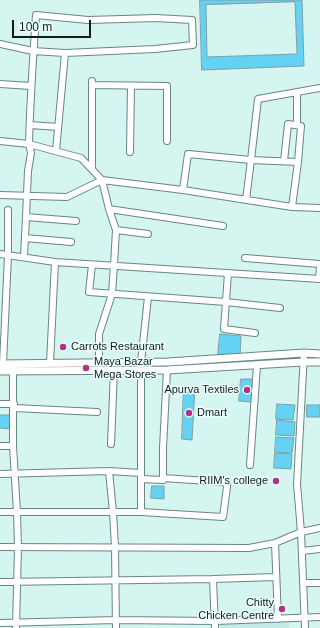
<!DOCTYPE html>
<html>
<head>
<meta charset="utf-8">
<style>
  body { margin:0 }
  #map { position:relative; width:320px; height:628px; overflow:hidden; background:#d5f5f1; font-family:Helvetica,sans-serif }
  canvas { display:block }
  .scale { position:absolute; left:12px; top:20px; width:79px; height:18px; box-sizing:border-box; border:2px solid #101c1a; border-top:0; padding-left:5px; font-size:12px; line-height:14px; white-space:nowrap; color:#101c1a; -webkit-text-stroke:3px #ecfffd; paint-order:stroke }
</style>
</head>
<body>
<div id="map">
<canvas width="320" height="628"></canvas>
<div class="scale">100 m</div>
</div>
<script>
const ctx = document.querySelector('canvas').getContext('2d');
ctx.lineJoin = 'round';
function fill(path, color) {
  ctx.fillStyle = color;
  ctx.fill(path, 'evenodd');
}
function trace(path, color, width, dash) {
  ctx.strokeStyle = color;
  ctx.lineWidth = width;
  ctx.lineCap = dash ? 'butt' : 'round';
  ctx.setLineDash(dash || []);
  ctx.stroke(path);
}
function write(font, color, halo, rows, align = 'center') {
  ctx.font = font + ' Helvetica,sans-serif';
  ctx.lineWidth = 3;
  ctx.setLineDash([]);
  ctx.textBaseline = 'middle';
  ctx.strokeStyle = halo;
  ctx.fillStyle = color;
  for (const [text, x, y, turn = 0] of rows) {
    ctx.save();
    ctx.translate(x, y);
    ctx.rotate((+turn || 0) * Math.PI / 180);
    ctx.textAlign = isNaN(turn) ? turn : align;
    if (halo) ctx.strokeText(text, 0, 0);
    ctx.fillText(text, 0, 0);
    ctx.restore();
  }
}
fill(new Path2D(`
  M289 622V628H221V624Z`), '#c2ebe7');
const building = new Path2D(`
  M200 0H302L304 66 202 70ZM295 2 297 54 207 57 206 5Z
  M220 334 241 336 240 356 218 355Z
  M241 379H254L253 402 239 401Z
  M184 386 195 387 192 440 182 439Z
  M277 404 295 405 293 420 276 419Z
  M307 405H320V417H307Z
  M0 415H11L10 429 0 428Z
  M277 420 295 422 294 436 276 435Z
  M276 437 294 438 292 453 275 452Z
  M275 453 292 454 291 469 274 468Z
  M152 486H164V499L151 498Z`);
fill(building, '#64d2f2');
trace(building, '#829da6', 1);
const minor = new Path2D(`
  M0 44 33 51 65 53 155 49 193 45 192 20 156 18 88 20 36 15C33 58 30 101 29 144L31 153 28 171 26 217
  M0 84 31 86
  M92 85 167 86V141
  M297 93V125
  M30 125 58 127
  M0 141 29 144 81 158 102 180 183 190 292 207 320 208
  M56 151 65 53
  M130 152 131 86
  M284 161 288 124 301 126 298 162 292 207
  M92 168V81
  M183 190 188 154 251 160 258 99 320 88
  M0 195 67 197 102 180 109 209
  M246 200 251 160 298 162
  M116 230 148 234
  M25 238 71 242
  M0 254 55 262 320 279
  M24 257 26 217 76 221
  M245 258 320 264
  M92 265 89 292 226 302 280 308
  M228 273 224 329 255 333
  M319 279 320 266
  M304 353 297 484 301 532 305 628
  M50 363 55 262
  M99 363V334L112 294 114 265 116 230 109 209 223 226
  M3 364 8 255V210
  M13 367V446L17 512 18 547 16 628
  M0 404H14
  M14 408 97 412
  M111 444 114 370
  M0 446H13
  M250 465 257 365
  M109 471 141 473V362L148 297
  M0 474 109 471 113 512 115 547 116 628
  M141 479 163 480V448L167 370
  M0 512H141V473
  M141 512 223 517 227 487V484L223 482 163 478
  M275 543 278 619
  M0 547 249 548 275 543 301 532 320 528
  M302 551 320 549
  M213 579 215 628
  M0 582 213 579 276 577
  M303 583H320
  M0 623 116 620 215 621 320 617`);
const tertiary = new Path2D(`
  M0 364 168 362 304 353 320 354
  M0 371 167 370 303 362H320`);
trace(minor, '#698683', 8);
trace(tertiary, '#698683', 9);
trace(minor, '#fff', 6);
trace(tertiary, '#fff', 7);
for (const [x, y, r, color] of [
  [63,347,4,"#b03486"],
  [86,368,4,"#b03486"],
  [247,390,4,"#b03486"],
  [189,413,4,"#b03486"],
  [276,481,4,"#b03486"],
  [282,609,4,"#b03486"]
]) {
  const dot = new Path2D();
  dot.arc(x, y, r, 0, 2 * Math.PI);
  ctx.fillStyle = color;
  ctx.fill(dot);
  trace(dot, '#ecfffd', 1.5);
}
write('11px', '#101c1a', '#ecfffd', [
  ["Carrots Restaurant",71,347],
  ["Maya Bazar",94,362],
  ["Mega Stores",94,375],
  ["Apurva Textiles",239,390,"right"],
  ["Dmart",197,413],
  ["RIIM's college",268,481,"right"],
  ["Chitty",274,603,"right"],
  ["Chicken Centre",274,616,"right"]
], 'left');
</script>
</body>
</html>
